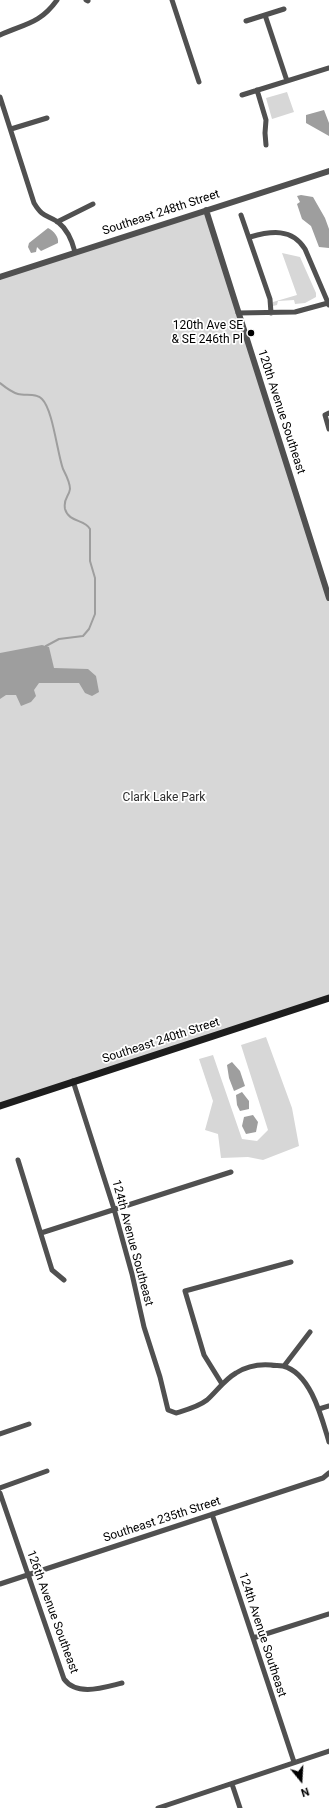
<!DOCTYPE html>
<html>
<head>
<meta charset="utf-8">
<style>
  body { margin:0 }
  #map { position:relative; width:329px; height:1808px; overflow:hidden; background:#fff; font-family:Roboto,sans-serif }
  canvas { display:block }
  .north { position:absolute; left:281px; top:1760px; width:40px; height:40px; -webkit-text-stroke:3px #fff; paint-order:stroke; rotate:162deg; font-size:11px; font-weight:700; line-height:16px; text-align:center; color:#000 }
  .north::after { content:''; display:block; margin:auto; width:14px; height:18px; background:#000; clip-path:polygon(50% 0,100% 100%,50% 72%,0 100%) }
</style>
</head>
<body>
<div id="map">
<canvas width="329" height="1808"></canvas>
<div class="north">N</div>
</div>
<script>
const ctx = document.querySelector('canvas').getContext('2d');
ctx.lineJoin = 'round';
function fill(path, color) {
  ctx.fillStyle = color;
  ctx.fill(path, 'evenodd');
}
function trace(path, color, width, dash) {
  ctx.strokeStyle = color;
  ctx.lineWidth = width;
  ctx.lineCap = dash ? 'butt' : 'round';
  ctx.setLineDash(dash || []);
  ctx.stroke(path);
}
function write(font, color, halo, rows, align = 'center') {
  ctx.font = font + ' Roboto,sans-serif';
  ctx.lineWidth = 3.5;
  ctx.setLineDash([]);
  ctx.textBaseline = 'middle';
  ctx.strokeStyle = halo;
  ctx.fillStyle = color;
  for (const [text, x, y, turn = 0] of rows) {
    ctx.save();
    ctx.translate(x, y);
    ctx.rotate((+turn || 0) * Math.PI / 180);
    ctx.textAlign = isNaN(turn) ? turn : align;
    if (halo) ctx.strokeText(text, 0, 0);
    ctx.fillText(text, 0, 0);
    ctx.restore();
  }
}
fill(new Path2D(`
  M287 92 294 112 272 119 266 98Z
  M206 210 329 598V998L0 1106V277Z
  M282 253 300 257 316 293V297L305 303 295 304 294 300 278 301 277 305 273 306V302L297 295Z
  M266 1037 292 1108 299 1146 263 1160 248 1157 221 1158 218 1134 205 1130 213 1101 199 1059 213 1055 242 1139 257 1141 268 1130 241 1045Z`), '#d7d7d7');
fill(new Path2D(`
  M324 110 329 123V136L306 123V115Z
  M301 195 313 197 325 218 329 229V248L319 247 311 226 302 219 297 204 300 202 297 196Z
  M48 228C54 231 59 237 58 243L41 251 37 247 36 252 31 253 28 247 29 243Z
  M42 645 49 647 54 668 88 669 96 676 99 692 92 696 85 693 79 683H39L34 690 36 696 31 702 21 706 16 695H6L0 699V653Z
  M232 1062 240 1071 245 1086 234 1091 229 1078 227 1065Z
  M242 1092 249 1101V1109L240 1111 237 1105 236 1095Z
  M253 1115 258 1122 256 1132 246 1134 242 1126 244 1117Z`), '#9e9e9e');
trace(new Path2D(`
  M0 383C5 387 11 392 18 394 25 396 37 393 42 399 53 410 57 452 63 469 66 475 70 482 70 489 69 497 63 498 65 509 69 523 85 519 90 529V561L95 578V614L89 629 83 636 59 639 46 646`), '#9e9e9e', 2);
trace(new Path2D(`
  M86 0 88 1
  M172 0 199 82
  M265 15 287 81
  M246 21 284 9
  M0 35C24 24 40 24 57 0
  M257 90 266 120 265 133 266 145
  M242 95 329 68
  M0 97 34 203C43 218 46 214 58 222 68 230 72 240 75 252
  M11 129 47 118
  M241 215 270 299 271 313
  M57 222 93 204
  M250 237C271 231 292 228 305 249L329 305
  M238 313 295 312 328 303
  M329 413 325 415 329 429
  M73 1081 114 1209 132 1274 144 1327 160 1377 168 1410 176 1413C186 1410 198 1407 207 1400 217 1391 224 1380 236 1373 247 1366 259 1364 271 1365 275 1366 279 1365 283 1366 311 1373 322 1419 329 1442
  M18 1160 52 1270 64 1280
  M41 1233 231 1172
  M284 1366 310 1332
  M222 1384 204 1355 185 1291 291 1262
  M319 1409 329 1406
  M0 1434 29 1424
  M0 1488 47 1471
  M0 1493 64 1679C77 1697 105 1687 122 1683
  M212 1514 294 1762
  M0 1584 323 1478 329 1473
  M253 1638 329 1614
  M232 1784 240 1808
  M158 1808 329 1751`), '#505050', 5);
trace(new Path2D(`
  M206 210 329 598
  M0 277 329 171`), '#505050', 6);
trace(new Path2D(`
  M0 1106 329 998`), '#1d1d1d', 7);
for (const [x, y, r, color] of [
  [251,333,4,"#000"]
]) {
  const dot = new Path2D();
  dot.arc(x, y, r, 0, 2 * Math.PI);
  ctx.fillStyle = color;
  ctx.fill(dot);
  trace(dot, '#fff', 1.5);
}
write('12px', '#000', '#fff', [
  ["Southeast 248th Street",161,213,-18],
  ["120th Avenue Southeast",281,412,72],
  ["Southeast 240th Street",161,1041,-18],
  ["124th Avenue Southeast",132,1243,75],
  ["Southeast 235th Street",162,1520,-18],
  ["126th Avenue Southeast",52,1612,70],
  ["124th Avenue Southeast",262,1635,72]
]);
write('12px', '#000', '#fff', [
  ["120th Ave SE",243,326],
  ["& SE 246th Pl",243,340]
], 'right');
write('12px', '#2e2e2e', '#fff', [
  ["Clark Lake Park",164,798]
]);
</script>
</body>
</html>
